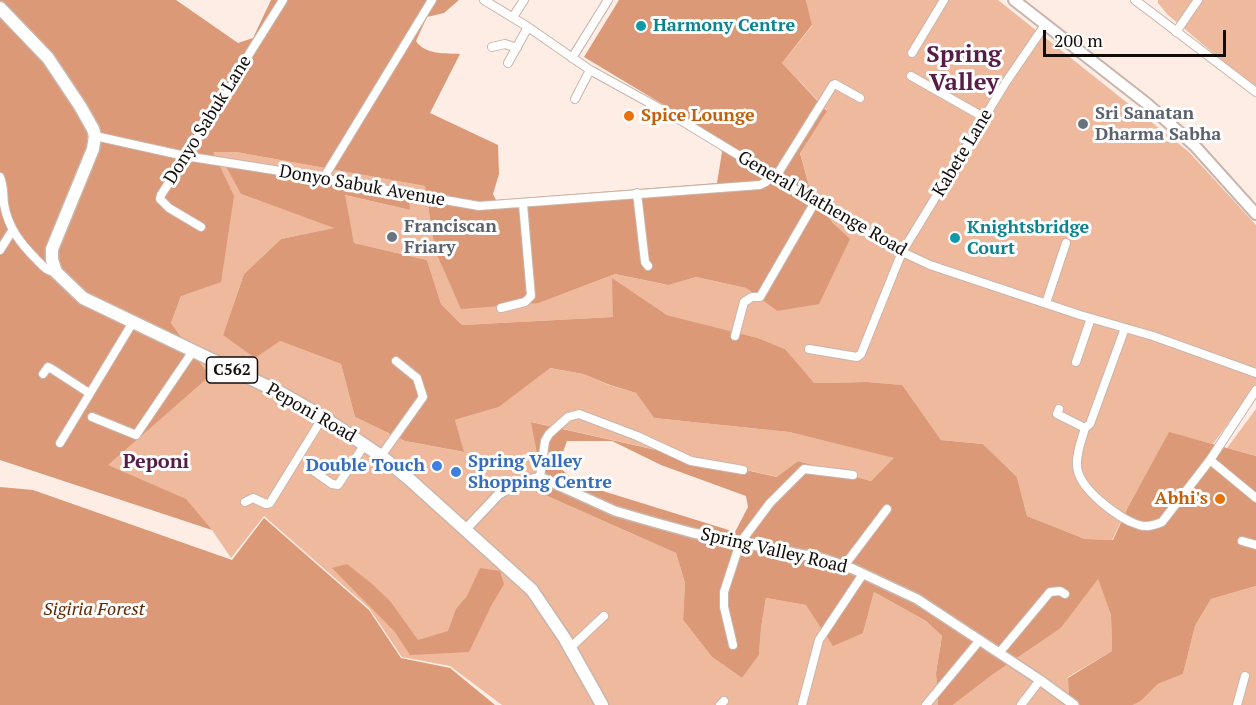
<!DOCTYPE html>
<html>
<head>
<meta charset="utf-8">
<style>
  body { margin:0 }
  #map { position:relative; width:1256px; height:705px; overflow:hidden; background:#fdede4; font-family:"PT Serif",serif }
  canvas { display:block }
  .scale { position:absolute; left:1043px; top:30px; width:183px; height:27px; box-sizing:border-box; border:3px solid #130d09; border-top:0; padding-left:8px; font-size:18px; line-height:21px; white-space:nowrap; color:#130d09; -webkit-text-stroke:4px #fefefe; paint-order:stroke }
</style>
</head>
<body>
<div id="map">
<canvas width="1256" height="705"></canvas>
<div class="scale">200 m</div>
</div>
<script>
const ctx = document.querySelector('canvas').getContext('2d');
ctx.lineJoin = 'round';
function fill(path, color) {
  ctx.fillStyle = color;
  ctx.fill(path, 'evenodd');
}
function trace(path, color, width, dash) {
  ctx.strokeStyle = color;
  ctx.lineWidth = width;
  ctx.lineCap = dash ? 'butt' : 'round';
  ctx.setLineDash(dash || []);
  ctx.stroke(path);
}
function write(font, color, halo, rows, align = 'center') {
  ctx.font = font + ' "PT Serif",serif';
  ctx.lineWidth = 6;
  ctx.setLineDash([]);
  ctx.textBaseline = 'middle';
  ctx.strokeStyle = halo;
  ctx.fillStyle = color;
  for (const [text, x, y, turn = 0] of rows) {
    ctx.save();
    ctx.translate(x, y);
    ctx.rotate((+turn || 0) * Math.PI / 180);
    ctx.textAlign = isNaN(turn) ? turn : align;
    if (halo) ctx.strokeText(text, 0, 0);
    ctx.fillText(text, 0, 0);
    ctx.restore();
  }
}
fill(new Path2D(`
  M806 0H998L1189 152 1256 225V385L1213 444 1169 433 1128 507 1112 540 1085 539 1027 516 1017 477 983 444 941 440 901 385 868 382 813 383 785 349 758 338 667 315 613 279V317L462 325 441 304 427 260 354 243 344 195 410 210 409 192 241 194 335 228 281 239 244 274 223 335 280 341 341 364 355 417 405 441 463 452 455 420 499 407 549 368 583 374 609 385 636 393 654 418 789 432 895 458 871 481 798 461 778 477 532 422 545 495 676 553 685 583 683 620 712 657 742 678 759 655 761 628 766 598 806 605 863 633 874 592 926 621 942 636 936 673 938 705H502L450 666 402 657 369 608 264 516 231 558 212 530 107 465 210 376 171 323 181 296 213 152H236L425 186 435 250 539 303 615 274 667 285 696 277 746 288 777 311 849 239 833 223 811 193 800 152 827 110 782 63 812 26Z
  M1158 0H1256V89L1168 15 1158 3Z
  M1256 409V456L1227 448Z
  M1098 578 1111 615 1112 651 1068 677 1069 705H953L992 675 1061 628Z
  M1256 586V705H1133L1141 701 1158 684 1183 674 1195 626 1211 599Z`), '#efb99d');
fill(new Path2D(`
  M0 0H176L238 43 253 38 271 0H459L444 13 427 17 416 41C425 55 445 53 460 54L430 113 498 145 499 174 493 194 496 200 717 183 722 152 712 134 584 57 619 0H806L812 25 782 63 827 111 800 153 811 193 833 223 850 239 819 304 777 311 746 288 696 277 668 285 615 274 539 303 461 309 435 250 425 186 236 152H213L234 196 221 282 181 296 171 323 210 376 108 465 186 499 212 530 0 460Z
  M222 159 409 192 410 210 345 195 354 243 427 260 441 304 462 325 613 317 612 278 667 315 758 338 785 349 814 383 868 382 902 385 941 440 983 444 1017 477 1027 516 1085 539 1113 540 1128 507 1169 432 1256 456V586L1211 599 1195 626 1183 674 1158 684 1141 701 1133 705H1069L1068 678 1112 651 1111 615 1098 579 1061 628 992 675 953 705H938L936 673 942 636 926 621 874 592 863 633 833 646 806 605 766 598 761 628 759 655 742 678 712 657 683 620 685 583 676 553 545 495 531 422 777 477 798 461 871 481 894 458 789 432 654 418 636 393 610 385 583 374 550 368 499 407 455 420 464 452 405 441 355 417 341 364 280 341 255 358 223 335 244 274 281 239 334 228 241 194ZM567 441H612L661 465 746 496 748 507 735 532 577 483 558 466Z
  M0 487 33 490 232 560 264 518 369 610 401 658 450 668 495 705H0Z
  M347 564 371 583 390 601 418 640 448 631 456 609 467 596 480 568 500 571 504 584 491 606 469 652 410 655 395 632 332 568Z`), '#db9977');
const minor = new Path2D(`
  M484 0 528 27 590 70 677 118 885 244 930 265 1080 315 1153 336 1256 373
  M1135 0 1256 92
  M513 17 524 0
  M1176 32 1198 0
  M492 47 505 44 517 48
  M912 53 944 0
  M572 58 608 0
  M508 63 528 27
  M911 76 985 118
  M575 99 590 70
  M95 136 185 156 274 170 479 206 760 185 766 182 771 175
  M0 177C4 187 3 194 4 204 8 228 21 244 37 260 43 266 47 272 56 272
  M775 178 833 85 835 84 860 98
  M323 179 432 0
  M637 193 645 262 648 266
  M201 227 169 208 160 199 161 195 241 71 246 59 283 0
  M0 250 12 231
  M1046 303 1066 243
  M501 308 525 302 531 296 523 204
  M735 336 744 302 752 297H760L815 202
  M809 349 857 357 861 354 902 252 1006 82 1045 25
  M1076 362 1091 318
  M43 374 48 367 52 369 89 393
  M1059 409 1057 414 1085 428 1090 424 1125 328
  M92 417 136 435 193 351
  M1085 428C1082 439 1076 453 1077 465 1077 488 1119 519 1139 525 1147 528 1155 525 1162 522L1210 460 1256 390
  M60 443 133 322
  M381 456 423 397 417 378 396 361
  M1210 460 1256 498
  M308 467 332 484 338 485 365 444
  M540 477 545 441 549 434 568 417 579 414 637 436 691 461 743 470
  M245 502 253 498 266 504 270 503 323 417
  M1242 541 1256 545
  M844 566 887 509
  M733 645 724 607V592L740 543 770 503 804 469 853 475
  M570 648 604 616
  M999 653 1050 592 1060 591 1065 594
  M720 705 724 701
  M802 705 819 640 863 574
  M926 705 980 640
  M1021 705 1040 680
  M1237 705 1245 676`);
const tertiary = new Path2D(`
  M465 530 499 494 521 482 540 477 615 511 653 522 693 533 824 559 853 569 917 599 1040 680 1074 705`);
const secondary = new Path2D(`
  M1014 0 1146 103 1194 145 1256 214`);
const primary = new Path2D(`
  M0 8 48 58 80 106 93 129 95 136 93 149 52 249V260L56 272 83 298 281 393 323 417 381 456 408 478 532 590 565 639 602 705`);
trace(minor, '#c9b5ab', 10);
trace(tertiary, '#c9b5ab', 12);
trace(secondary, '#c9b5ab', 14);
trace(primary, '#c9b5ab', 15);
trace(minor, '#fff', 8);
trace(tertiary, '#fff', 9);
trace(secondary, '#fff', 10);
trace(primary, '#fff', 12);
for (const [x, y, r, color] of [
  [641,26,6,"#0f9aa8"],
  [629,116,6,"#e8710a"],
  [1083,124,6,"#6b7280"],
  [392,237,6,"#6b7280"],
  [955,238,6,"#0f9aa8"],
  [437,466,6,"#3f7fe0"],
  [456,472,6,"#3f7fe0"],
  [1220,499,6,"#e8710a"]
]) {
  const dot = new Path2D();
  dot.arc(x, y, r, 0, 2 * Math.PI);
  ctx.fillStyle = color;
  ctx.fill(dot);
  trace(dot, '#fefefe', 2);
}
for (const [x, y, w] of [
  [232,370,51]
]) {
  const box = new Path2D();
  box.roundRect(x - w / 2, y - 13, w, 26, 4.5);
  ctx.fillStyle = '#fefefe';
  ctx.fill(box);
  trace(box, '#130d09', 1.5);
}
write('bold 16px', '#130d09', null, [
  ["C562",232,370]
]);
write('bold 18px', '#0d838f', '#fefefe', [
  ["Harmony Centre",653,26],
  ["Knightsbridge",967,228],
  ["Court",967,249]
], 'left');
write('bold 18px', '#5b616d', '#fefefe', [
  ["Sri Sanatan",1095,114],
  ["Dharma Sabha",1095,135],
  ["Franciscan",404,227],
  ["Friary",404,248]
], 'left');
write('bold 18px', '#c56008', '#fefefe', [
  ["Spice Lounge",641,116],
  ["Abhi's",1208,499,"right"]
], 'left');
write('18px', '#130d09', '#fefefe', [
  ["Donyo Sabuk Lane",208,120,-58],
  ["Kabete Lane",963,153,-59],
  ["Donyo Sabuk Avenue",362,186,10],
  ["General Mathenge Road",822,204,30],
  ["Peponi Road",311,413,30],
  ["Spring Valley Road",774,551,13]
]);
write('bold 18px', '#366cbe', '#fefefe', [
  ["Spring Valley",468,462],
  ["Shopping Centre",468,483],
  ["Double Touch",425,466,"right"]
], 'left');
write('italic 18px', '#622700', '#fefefe', [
  ["Sigiria Forest",94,610]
]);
write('bold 20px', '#561d47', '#fefefe', [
  ["Peponi",156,462]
]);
write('bold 24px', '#561d47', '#fefefe', [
  ["Spring",964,55],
  ["Valley",964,83]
]);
</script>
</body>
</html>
